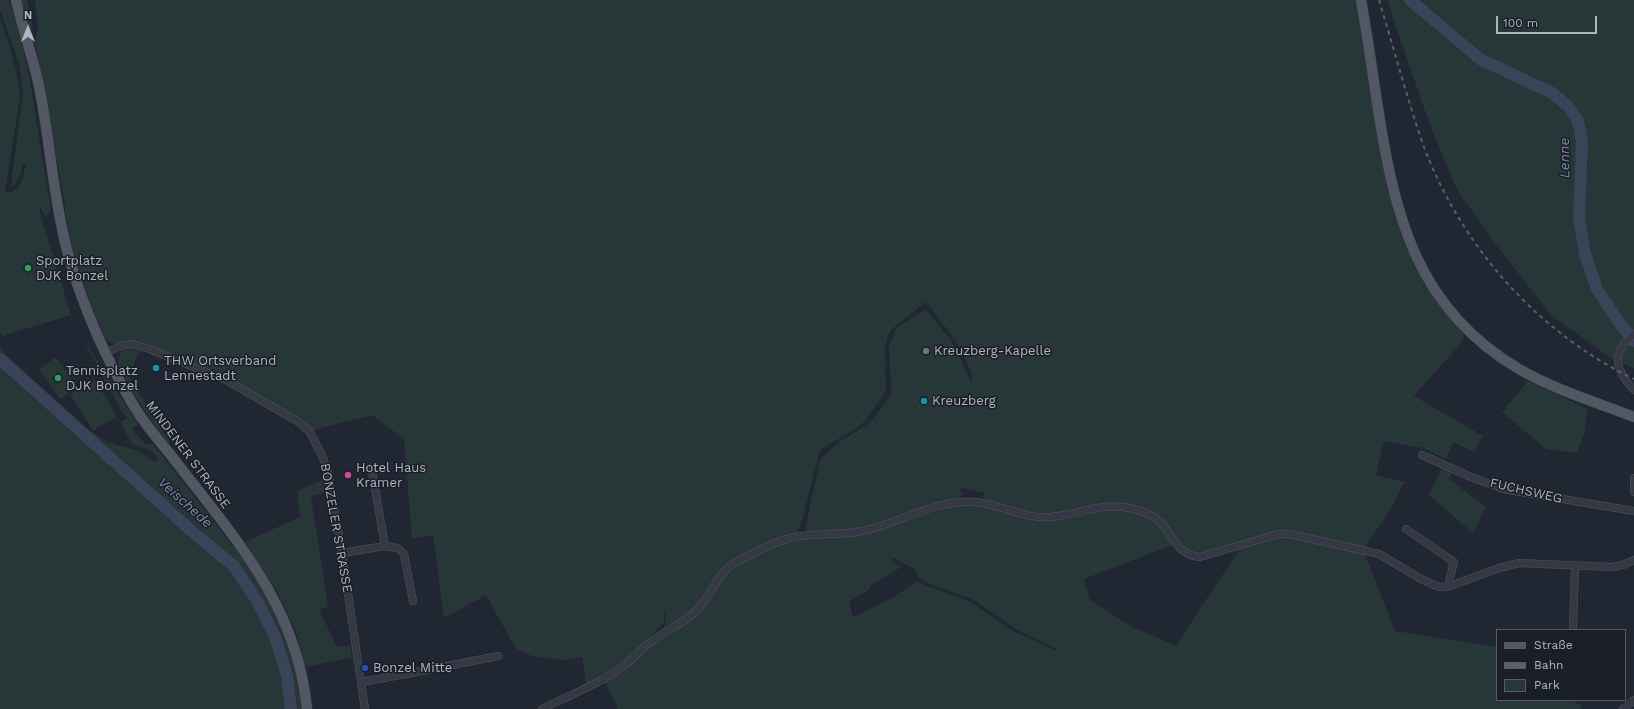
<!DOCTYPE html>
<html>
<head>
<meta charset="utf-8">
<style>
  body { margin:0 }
  #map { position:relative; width:1634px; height:709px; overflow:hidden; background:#212732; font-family:"Work Sans",sans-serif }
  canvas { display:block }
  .legend { position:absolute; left:1496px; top:629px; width:130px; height:72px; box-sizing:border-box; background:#1a1e27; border:1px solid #555a64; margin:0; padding:5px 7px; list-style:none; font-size:12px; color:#aeb4c0 }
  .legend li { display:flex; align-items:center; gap:8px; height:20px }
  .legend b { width:20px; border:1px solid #555a64 }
  .north { position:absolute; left:8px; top:8px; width:40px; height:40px; -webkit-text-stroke:3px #1a1e27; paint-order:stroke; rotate:0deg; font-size:11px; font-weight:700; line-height:16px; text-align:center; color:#aeb4c0 }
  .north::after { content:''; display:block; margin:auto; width:14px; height:18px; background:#aeb4c0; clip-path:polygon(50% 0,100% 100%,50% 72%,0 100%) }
  .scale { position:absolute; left:1496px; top:16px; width:101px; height:18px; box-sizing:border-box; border:2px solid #aeb4c0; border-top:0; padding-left:5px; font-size:12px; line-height:14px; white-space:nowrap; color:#aeb4c0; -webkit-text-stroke:3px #1a1e27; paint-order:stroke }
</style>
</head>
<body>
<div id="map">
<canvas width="1634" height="709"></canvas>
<ul class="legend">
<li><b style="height:5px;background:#525863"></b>Straße</li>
<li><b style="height:5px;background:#595f6b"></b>Bahn</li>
<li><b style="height:11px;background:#273637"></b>Park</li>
</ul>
<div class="north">N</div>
<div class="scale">100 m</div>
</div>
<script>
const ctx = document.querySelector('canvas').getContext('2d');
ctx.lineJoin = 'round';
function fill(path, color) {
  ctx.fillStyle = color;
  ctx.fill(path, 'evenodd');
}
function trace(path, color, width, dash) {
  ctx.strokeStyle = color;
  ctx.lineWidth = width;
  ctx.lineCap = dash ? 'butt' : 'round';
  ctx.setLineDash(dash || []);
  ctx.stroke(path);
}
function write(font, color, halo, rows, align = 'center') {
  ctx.font = font + ' "Work Sans",sans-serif';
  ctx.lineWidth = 3;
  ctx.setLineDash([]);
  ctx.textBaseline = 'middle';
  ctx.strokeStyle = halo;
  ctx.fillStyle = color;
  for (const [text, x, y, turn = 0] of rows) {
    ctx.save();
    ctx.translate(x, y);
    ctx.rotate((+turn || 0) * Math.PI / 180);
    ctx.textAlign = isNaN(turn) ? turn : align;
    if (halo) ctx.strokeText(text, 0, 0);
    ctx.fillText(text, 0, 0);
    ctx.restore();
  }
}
fill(new Path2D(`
  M0 0H9L20 36 28 69 51 211 45 217 41 206 39 210 71 315 2 336 0 331V19C9 44 18 70 20 97L5 192C21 194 23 176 26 165H23L18 180 14 185H11L23 93 20 69 15 52 0 10Z
  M15 0H27L32 23V30L29 29 23 8Z
  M35 0H1358L1388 186 1401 236 1437 303 1464 332 1463 341 1414 396 1483 436 1474 452 1453 442 1446 459 1423 448 1384 441 1376 475 1405 482 1386 517 1367 543 1366 548 1284 531 1263 535 1214 551 1199 555 1192 554 1184 549 1158 517 1128 505 1110 504V510L1125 509 1136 511 1159 522 1173 545 1084 579 1090 600 1132 627 1177 646 1193 619 1242 546 1281 535 1365 554 1395 631 1497 647V700H1573L1582 707 1580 709H617L618 708 602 676 586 684 582 657 564 660 532 656 516 649 486 595 444 618 433 535 412 539 404 439 372 415 314 430 228 376 135 340 113 344 106 340 91 306 70 242 63 193 35 42 38 27ZM926 302C944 326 967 350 973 381L970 380 951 340 926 310 913 317 896 329 889 346 891 389 889 398 884 405 869 423 835 445 820 460 805 530 810 533 869 527 900 517 932 504 960 499 962 494 960 489 963 488 984 493 983 501 1044 517 1068 513 1069 516 1043 520 986 506 963 504 932 509 867 533 800 539C782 543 743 558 730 570 717 581 713 598 701 609 683 625 662 636 644 651L638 650 664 622 665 613 662 609 666 612V621L662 631 692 612 707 594 718 575 730 563 783 538 799 533 798 530 802 521 819 453 823 448 854 430 866 420 881 399 886 391 885 348 888 335 893 328ZM893 558 913 568 920 578 930 584 974 600 1017 630 1057 649V651L1011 630 971 602 917 582 888 600 853 617 849 601 869 590 871 585 901 567 891 561Z
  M1388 0H1634V368L1611 358 1551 315 1497 246 1457 190 1430 125 1395 24Z
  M80 334 138 424 132 429 146 445 153 444 253 572 279 619 290 649 297 673 303 709H0V346L5 354 88 429 107 442 139 451 154 462 159 459 148 449 132 444 120 422 128 418 122 412Z
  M129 349 140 351 128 376 170 442 168 444 136 398 118 365 119 356 122 351Z
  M56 357 77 387 60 399 39 369Z
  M94 379 117 416 93 431 70 394Z
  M1528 381 1588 409 1584 434 1577 453 1546 449 1502 412Z
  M1442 468 1452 472 1449 479 1486 507 1473 533 1429 495Z
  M325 479 327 492 311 496 328 607 319 609 337 647 350 645 352 657 306 667 296 632 277 591 245 542 300 517 297 491Z`), '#273637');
trace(new Path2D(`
  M1410 0 1480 59 1552 93 1568 106 1578 121 1582 142 1579 218 1585 254 1597 289 1620 324 1634 341
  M0 359 195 534 234 566 257 601 275 637 287 675 291 709`), '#394459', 12);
const street = new Path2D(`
  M1634 334C1629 339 1623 344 1620 350 1613 364 1625 381 1634 390
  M106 353 120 346 133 344 149 349 226 380 297 421 309 431 322 455 328 472 342 553 365 709
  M1422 455 1471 477 1503 489 1634 511
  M372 471 385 546
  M1634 478V492
  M1406 529 1454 562 1449 582 1450 586
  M342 553 385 546 398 548 404 554 413 601
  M1573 630 1575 566
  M361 682 412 673 498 656
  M542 709C567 696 604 682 625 665 635 657 643 647 653 640 666 630 682 624 694 613 711 598 716 573 736 562 755 553 774 541 795 537 818 532 843 536 867 530 900 522 930 503 965 502 995 500 1022 520 1051 517 1076 515 1103 502 1129 508 1139 510 1151 513 1159 521 1174 535 1176 555 1200 557L1278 534H1290L1379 554 1421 579 1439 587 1450 586 1499 568 1519 563 1612 567 1623 565 1634 560
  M1623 709 1634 700`);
const primary = new Path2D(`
  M16 0C23 31 34 60 40 91 50 142 53 195 66 246 75 282 89 318 105 352 116 374 127 397 141 417 150 430 160 442 170 454 231 534 297 603 307 709
  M1361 0C1367 34 1372 68 1377 102 1394 213 1415 308 1519 369 1555 390 1596 402 1634 417`);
trace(street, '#4f545e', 8);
trace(primary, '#3e424c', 11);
trace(street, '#343943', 7);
trace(primary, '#525863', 10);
trace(new Path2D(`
  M1379 0C1394 49 1407 99 1424 147 1462 247 1538 333 1634 379`), '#595f6b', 2, [4, 4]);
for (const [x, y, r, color] of [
  [28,268,4,"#2e9e5b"],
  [926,351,4,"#6b7280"],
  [156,368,4,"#0f9aa8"],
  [58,378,4,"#2e9e5b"],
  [924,401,4,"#0f9aa8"],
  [348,475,4,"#d1479c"],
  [365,668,4,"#1a4fb4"]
]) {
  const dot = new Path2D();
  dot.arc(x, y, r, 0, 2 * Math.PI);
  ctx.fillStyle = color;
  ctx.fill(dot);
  trace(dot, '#1a1e27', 1.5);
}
write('13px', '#aeb4c0', '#1a1e27', [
  ["Sportplatz",36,261],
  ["DJK Bonzel",36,276],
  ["Kreuzberg-Kapelle",934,351],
  ["THW Ortsverband",164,361],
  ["Lennestadt",164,376],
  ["Tennisplatz",66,371],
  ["DJK Bonzel",66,386],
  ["Kreuzberg",932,401],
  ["Hotel Haus",356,468],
  ["Kramer",356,483],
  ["Bonzel Mitte",373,668]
], 'left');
write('13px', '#aeb4c0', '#1a1e27', [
  ["MINDENER STRASSE",188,455,53],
  ["FUCHSWEG",1526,491,13],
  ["BONZELER STRASSE",336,528,80]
]);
write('italic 14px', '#7a89a5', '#1a1e27', [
  ["Lenne",1565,158,-91],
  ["Veischede",185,503,42]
]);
</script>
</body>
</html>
